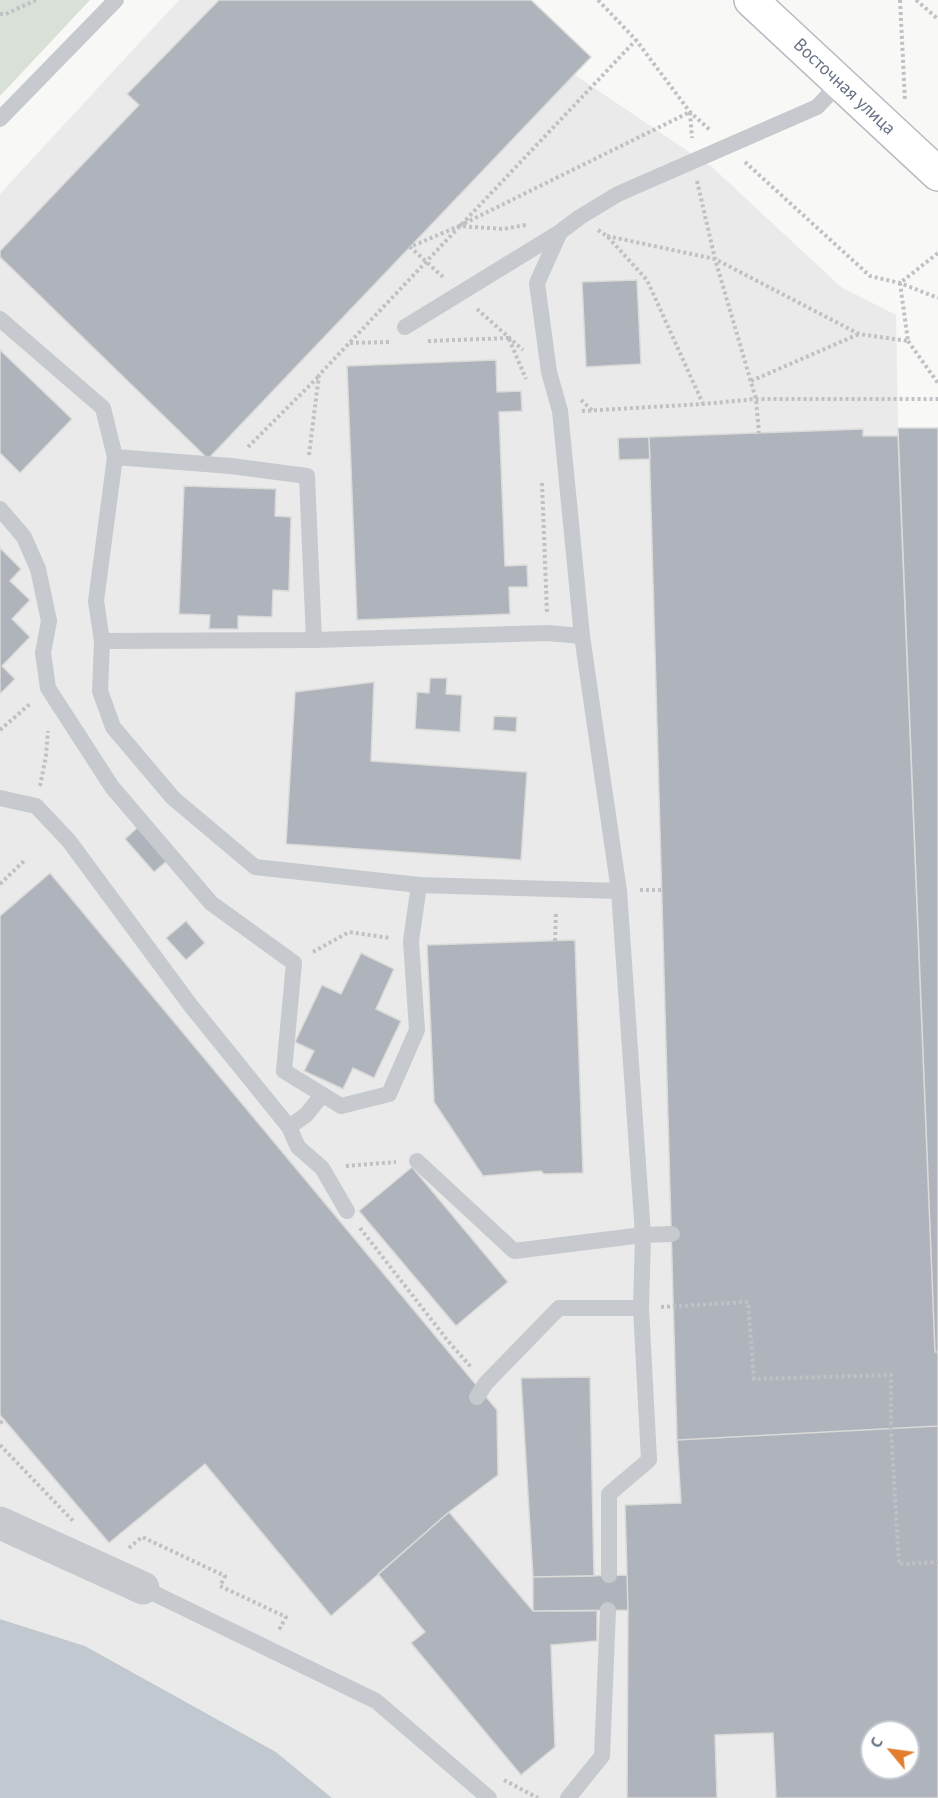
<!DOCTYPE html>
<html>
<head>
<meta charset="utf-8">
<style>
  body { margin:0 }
  #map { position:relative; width:938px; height:1798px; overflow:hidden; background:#f8f9f6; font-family:"PT Sans",sans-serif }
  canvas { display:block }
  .north { position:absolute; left:860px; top:1720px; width:60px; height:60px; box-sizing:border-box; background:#fff; border:2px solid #c3c7cf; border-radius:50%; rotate:299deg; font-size:16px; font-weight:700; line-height:24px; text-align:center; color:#687287 }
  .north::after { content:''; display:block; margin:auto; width:21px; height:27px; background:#e27e2d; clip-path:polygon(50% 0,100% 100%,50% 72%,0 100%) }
</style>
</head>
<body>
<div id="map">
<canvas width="938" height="1798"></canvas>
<div class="north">С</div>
</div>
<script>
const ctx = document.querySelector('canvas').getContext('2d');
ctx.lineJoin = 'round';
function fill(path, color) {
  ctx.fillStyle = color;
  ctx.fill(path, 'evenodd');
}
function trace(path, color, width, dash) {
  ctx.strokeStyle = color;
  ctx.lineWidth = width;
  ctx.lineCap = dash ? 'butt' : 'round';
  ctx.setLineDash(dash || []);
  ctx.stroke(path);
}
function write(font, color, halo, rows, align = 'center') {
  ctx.font = font + ' "PT Sans",sans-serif';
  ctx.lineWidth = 6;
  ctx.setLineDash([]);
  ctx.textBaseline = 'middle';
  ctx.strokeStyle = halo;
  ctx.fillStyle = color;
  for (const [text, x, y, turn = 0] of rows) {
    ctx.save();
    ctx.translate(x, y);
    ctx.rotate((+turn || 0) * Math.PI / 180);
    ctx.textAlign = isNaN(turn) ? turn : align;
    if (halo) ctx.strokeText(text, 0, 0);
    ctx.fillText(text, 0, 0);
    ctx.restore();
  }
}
fill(new Path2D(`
  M179 0H531L575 75 713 168 841 287 896 315 898 428H938V1798H332L276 1752 85 1646 0 1619V194ZM872 1732H908V1768H872Z`), '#e9eae9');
fill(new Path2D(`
  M0 0H90L0 96Z`), '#d9e0d7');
fill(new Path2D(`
  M0 1619 85 1646 276 1752 332 1798H0Z`), '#c1c8cf');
const building = new Path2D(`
  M219 0H531L591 57 208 459 0 257V251L139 105 127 94Z
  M637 280 641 364 586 367 582 282Z
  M0 350 72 419 20 473 0 453Z
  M496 360 497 392 521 391 522 411 499 412 505 566 527 565 528 587H509L510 614 357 620 347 366Z
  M898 428H938V1352H935Z
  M863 429V436H898L935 1352H938V1426L677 1440 649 437Z
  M649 437 650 459 619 460 618 438Z
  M184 486 276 489 275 516 291 517 289 591 273 590 272 617 238 616V629H209L210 615 179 614Z
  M0 548 21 569 10 581 30 600 12 619 30 637 2 666 15 679 0 694Z
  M430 678H447L446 694 462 695 460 732 415 729 417 692 429 693Z
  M374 682 371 761 527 772 521 860 286 844 295 692Z
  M494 716 517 717 516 732 493 730Z
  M138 827 168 860 154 872 125 839Z
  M50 873 497 1410 498 1475 449 1512 331 1616 205 1464 109 1543 0 1415V916Z
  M186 921 205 943 186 960 166 938Z
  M575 940 583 1173 544 1174 541 1171 483 1176 434 1102 427 945Z
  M361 953 394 969 376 1009 401 1021 374 1078 353 1068 343 1089 304 1071 314 1051 295 1042 322 985 341 994Z
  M412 1167 508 1282 456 1326 359 1211Z
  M590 1377 594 1576 533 1577 521 1378Z
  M938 1426V1798H776L773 1733 715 1735 717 1798H627L628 1610 625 1505 681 1503 677 1440ZM872 1732H908V1768H872Z
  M449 1512 533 1611H597V1641L551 1645 555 1747 521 1775 411 1643 425 1632 378 1574Z
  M627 1575 628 1610 533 1611V1577Z`);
fill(building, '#afb3bc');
trace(building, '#dadad8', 1.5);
const secondary = new Path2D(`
  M751 0 938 174`);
trace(secondary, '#b8bcc2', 36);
trace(new Path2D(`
  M598 0 636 40 690 112 711 131
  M900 0 905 100
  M916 0 938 19
  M0 14H6L36 0
  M745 162 870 276 900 283 938 298
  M697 181 715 259 756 399 759 433
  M459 226 690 112 692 138
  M598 230 607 236 647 280 703 404
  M607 236 715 259 859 334 908 341 900 283 938 253
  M443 277 410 247 459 226 503 229 526 225
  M477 309 523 350
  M509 339 526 379
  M428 341 509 338
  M908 341 938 383
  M350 343 390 342
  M751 381 859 334
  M581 400 593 411
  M582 411 703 404 756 399H938
  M248 447 319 376
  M309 455 319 375 636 40
  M542 483 547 613
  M0 730 31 703
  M40 786 46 756 48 731
  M0 884 24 861
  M640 890H662
  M555 941 556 911
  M313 952 349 932 390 938
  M346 1166 396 1162
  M360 1228 448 1341 471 1367
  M661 1307 748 1302 754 1379 891 1375V1429L899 1564 938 1562
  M0 1423 4 1420
  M0 1445 74 1522
  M129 1548 142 1537 225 1576 220 1586 286 1617 280 1628 282 1629
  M504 1780 538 1798`), '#c0c1c4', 4, [3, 3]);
trace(new Path2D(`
  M0 119 116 0
  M0 319 103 408 115 457 96 601 102 641 100 691 113 727 173 798 255 867 419 885 619 891
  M405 327 560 232
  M115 457 231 466 307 476 314 640
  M0 509 24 537 38 569 49 621 43 653 48 688 112 787 211 903 294 963 284 1071 341 1106 389 1094 417 1030 411 941 419 885
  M102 641 314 640 547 633 582 636
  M0 798 36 806 69 841 191 1006 289 1127 298 1147 322 1168 347 1211
  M289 1127 306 1115 322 1095
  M417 1161 514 1251 643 1235 672 1234
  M477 1397 486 1383 559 1308H641
  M609 1575V1494L649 1460 641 1308 643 1235 619 891 582 636 560 411 549 372 537 283 560 232 580 217 618 194 817 107 839 84
  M143 1588 376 1701 489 1798
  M568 1798 602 1756 608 1610`), '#c6c9cd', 16);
trace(new Path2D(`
  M0 1523 143 1588`), '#c6c9cd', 33);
trace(secondary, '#fff', 33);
write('18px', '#687287', '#fff', [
  ["Восточная улица",844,87,43]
]);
</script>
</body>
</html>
